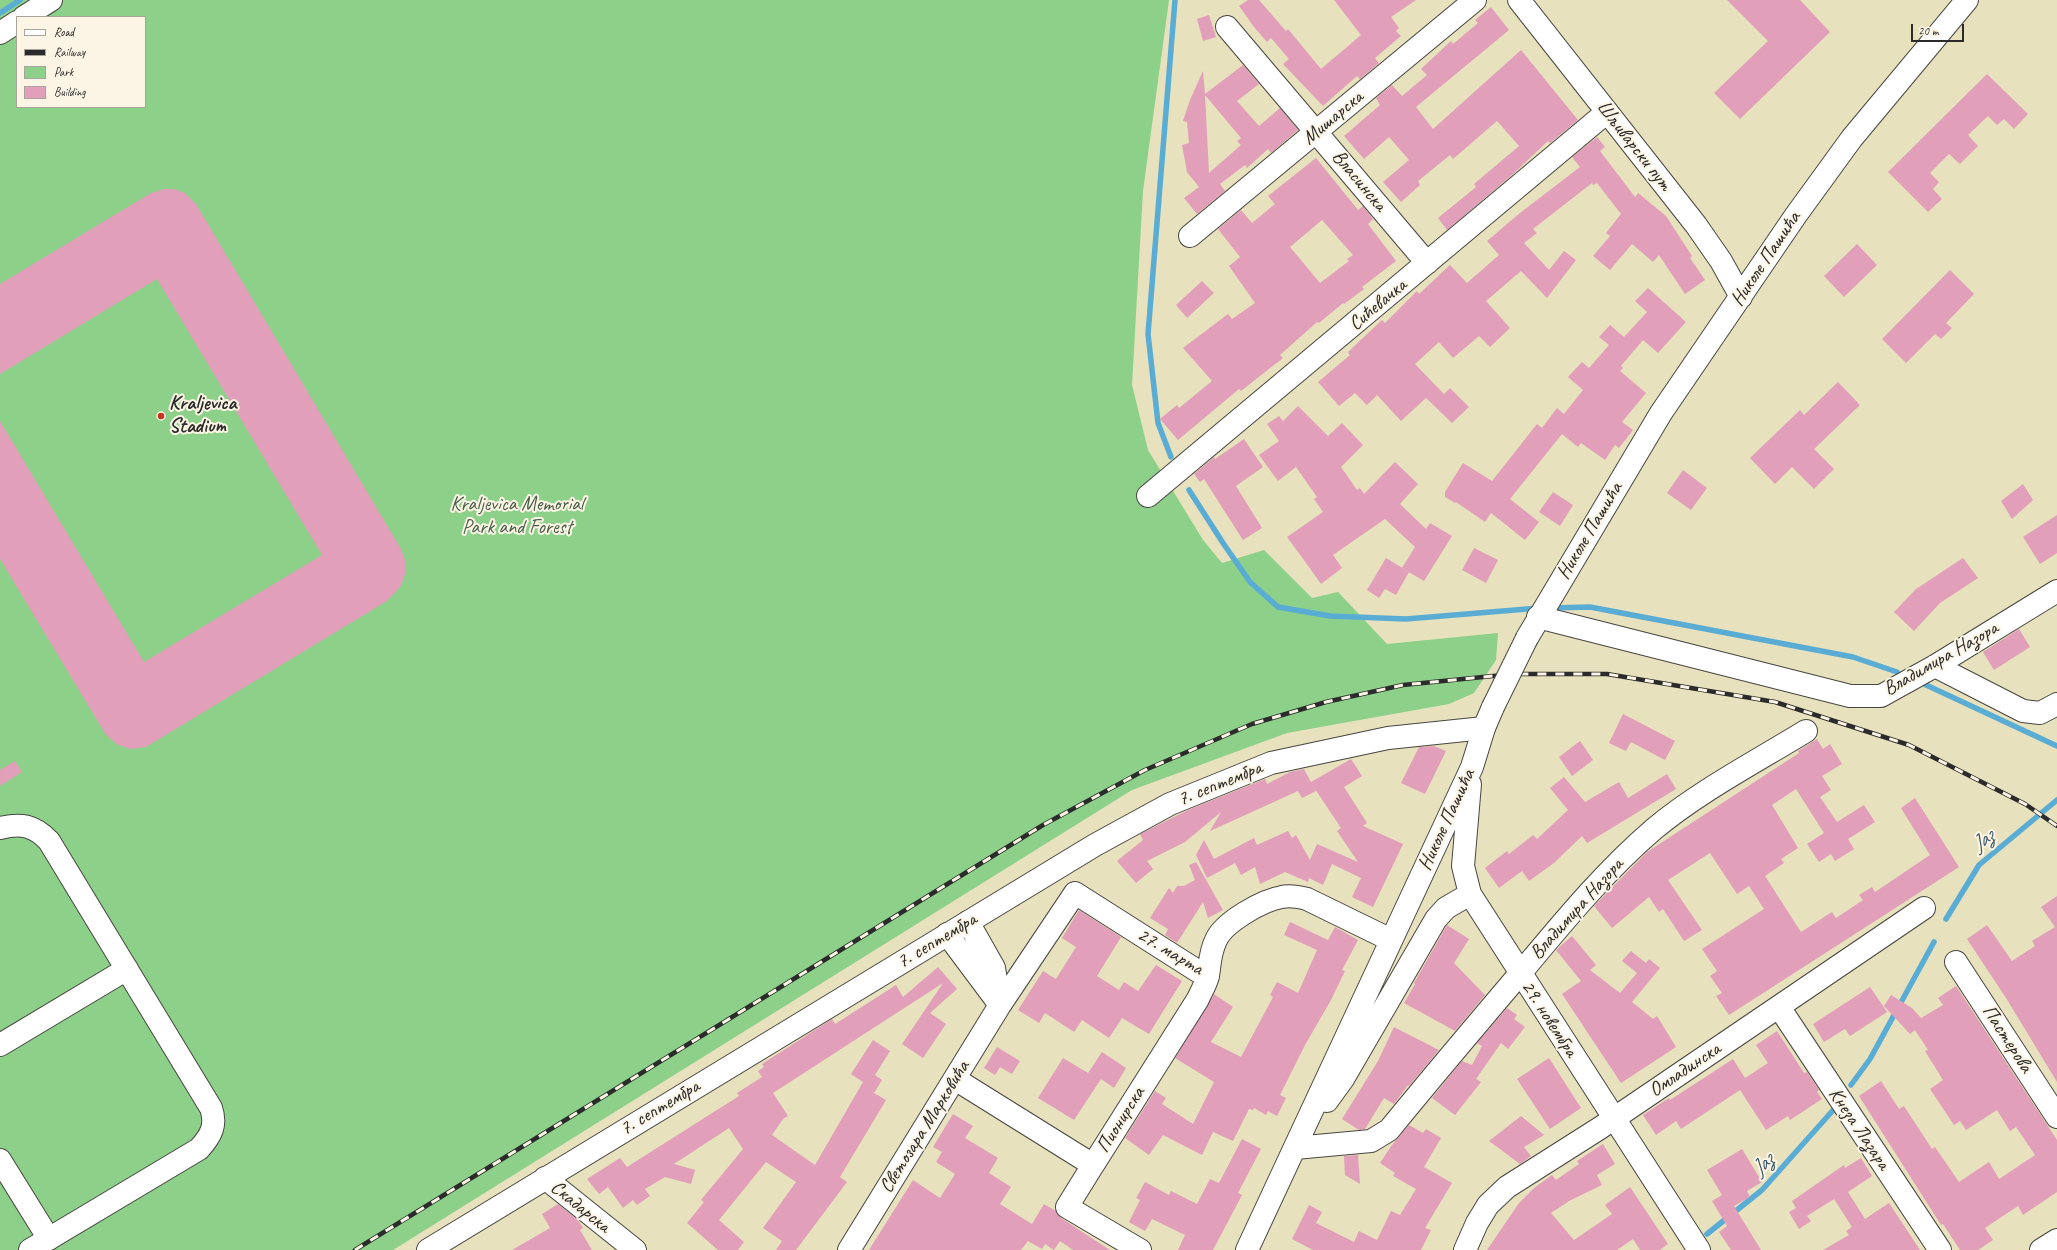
<!DOCTYPE html>
<html>
<head>
<meta charset="utf-8">
<style>
  body { margin:0 }
  #map { position:relative; width:2057px; height:1250px; overflow:hidden; background:#e7e1bd; font-family:Caveat,sans-serif }
  canvas { display:block }
  .legend { position:absolute; left:16px; top:16px; width:130px; height:92px; box-sizing:border-box; background:#fcf5e5; border:1px solid #a8a49b; margin:0; padding:5px 7px; list-style:none; font-size:12px; color:#2b2b2b }
  .legend li { display:flex; align-items:center; gap:8px; height:20px }
  .legend b { width:20px; border:1px solid #a8a49b }
  .scale { position:absolute; left:1911px; top:24px; width:53px; height:18px; box-sizing:border-box; border:2px solid #2b2b2b; border-top:0; padding-left:5px; font-size:12px; line-height:14px; white-space:nowrap; color:#2b2b2b; -webkit-text-stroke:3px #fcf5e5; paint-order:stroke }
</style>
</head>
<body>
<div id="map">
<canvas width="2057" height="1250"></canvas>
<ul class="legend">
<li><b style="height:5px;background:#fff"></b>Road</li>
<li><b style="height:5px;background:#2b2b2b"></b>Railway</li>
<li><b style="height:11px;background:#8cd089"></b>Park</li>
<li><b style="height:11px;background:#e19fba"></b>Building</li>
</ul>
<div class="scale">20 m</div>
</div>
<script>
const ctx = document.querySelector('canvas').getContext('2d');
ctx.lineJoin = 'round';
function fill(path, color) {
  ctx.fillStyle = color;
  ctx.fill(path, 'evenodd');
}
function trace(path, color, width, dash) {
  ctx.strokeStyle = color;
  ctx.lineWidth = width;
  ctx.lineCap = dash ? 'butt' : 'round';
  ctx.setLineDash(dash || []);
  ctx.stroke(path);
}
function write(font, color, halo, rows, align = 'center') {
  ctx.font = font + ' Caveat,sans-serif';
  ctx.lineWidth = 4;
  ctx.setLineDash([]);
  ctx.textBaseline = 'middle';
  ctx.strokeStyle = halo;
  ctx.fillStyle = color;
  for (const [text, x, y, turn = 0] of rows) {
    ctx.save();
    ctx.translate(x, y);
    ctx.rotate((+turn || 0) * Math.PI / 180);
    ctx.textAlign = isNaN(turn) ? turn : align;
    if (halo) ctx.strokeText(text, 0, 0);
    ctx.fillText(text, 0, 0);
    ctx.restore();
  }
}
fill(new Path2D(`
  M0 0H1169L1143 191 1132 385 1148 450 1203 540 1222 563 1264 550 1312 598 1338 592 1387 644 1498 633 1496 660 1474 693 1449 704 1287 733 1132 790 393 1250H0ZM17 17H145V107H17Z`), '#8cd089');
trace(new Path2D(`
  M0 13 20 0
  M1171 457 1158 423 1148 334 1175 0
  M1189 490 1223 543 1250 582 1278 607 1330 616 1406 619 1539 608
  M1551 608 1590 607 1853 657 1897 672
  M1924 684 2057 746
  M1946 919 1979 865 2057 800
  M1851 1085 1870 1059 1934 942
  M1707 1234 1762 1190 1835 1108`), '#59acd4', 5.5);
fill(new Path2D(`
  M1248 0H1259L1286 31 1288 29 1321 69 1361 35 1334 0H1416L1391 17 1399 28 1396 31 1401 36 1375 58 1379 63 1360 79 1357 76 1323 106 1283 64 1289 59 1271 38 1267 42 1254 27 1239 6Z
  M1727 0H1800L1830 32 1740 119 1714 93 1768 41Z
  M1491 7 1509 30 1416 107 1433 129 1521 50 1578 120 1550 143 1548 141 1512 175 1447 230 1438 218 1476 187 1474 184 1519 146 1497 121 1453 159 1450 155 1418 181 1420 185 1401 202 1383 182 1409 160 1389 137 1364 159 1344 136 1380 105 1376 98 1392 85 1402 96 1427 75 1421 69 1451 41 1453 44 1478 23 1475 20Z
  M1209 15 1216 37 1203 41 1197 19Z
  M1243 65 1259 84 1237 101 1259 126 1280 108 1298 130 1271 153 1268 149 1247 168 1245 165 1220 184 1225 191 1197 214 1184 198 1199 187 1187 172 1182 145 1189 143 1187 122 1183 121 1190 100 1203 71 1205 94ZM1205 95 1241 138 1237 141 1241 145 1209 173Z
  M1987 74 2028 114 2014 129 2004 119 1997 125 1988 116 1968 135 1978 146 1960 164 1949 154 1930 173 1939 182 1933 189 1942 199 1928 212 1888 172Z
  M1597 137 1605 147 1600 151 1635 197 1638 193 1666 216 1692 256 1690 258 1705 280 1685 294 1659 255 1653 262 1632 244 1610 270 1593 256 1610 236 1606 233 1621 214 1597 183 1593 185 1592 183 1533 229 1537 233 1524 243 1549 270 1564 251 1576 260 1547 298 1521 271 1486 301 1510 328 1490 347 1479 336 1453 358 1439 342 1415 364 1444 394 1450 388 1469 407 1452 423 1426 398 1401 421 1377 395 1367 405 1355 393 1339 406 1318 382 1350 355 1348 352 1382 320 1385 323 1417 291 1419 294 1450 265 1467 283 1499 255 1487 241 1520 213 1580 167 1572 157Z
  M1316 158 1358 210 1363 206 1373 219 1368 224 1396 261 1362 287 1364 289 1344 304 1343 303 1319 323 1317 322 1280 355 1283 358 1241 391 1239 389 1178 440 1160 419 1177 405 1179 408 1212 381 1183 348 1228 314 1232 319 1255 303 1229 266 1240 257 1218 229 1241 210 1252 223 1275 204 1268 196ZM1322 220 1353 255 1347 259 1349 261 1320 283 1290 247Z
  M164 189H174L185 193 196 204 401 549 405 560 406 571 401 586 387 601 146 747 131 749 118 745 106 735 0 559V421L144 662 322 555 157 279 0 374V284L151 193Z
  M1857 244 1877 265 1844 297 1824 276Z
  M1950 270 1974 294 1946 323 1952 328 1941 339 1935 334 1906 363 1882 339Z
  M1202 281 1214 293 1187 318 1176 305Z
  M1648 288 1686 322 1658 353 1643 340 1621 366 1623 368 1620 371 1646 393 1622 422 1633 430 1619 448 1615 445 1605 460 1581 443 1578 447 1562 434 1510 499 1539 522 1525 540 1491 513 1485 522 1456 502 1455 503 1445 497V492L1463 463 1492 481 1537 424 1542 428 1557 408 1564 414 1583 390 1568 377 1582 362 1589 368 1609 345 1599 337 1610 325 1624 337 1647 312 1635 301Z
  M1838 382 1860 405 1814 449 1834 469 1814 489 1792 467 1775 484 1750 458 1800 410 1804 415Z
  M1298 406 1328 436 1342 423 1363 445 1341 467 1357 490 1360 488 1364 494 1395 462 1418 484 1400 504 1426 529 1430 523 1452 536 1424 581 1402 568 1415 547 1385 519 1333 555 1342 568 1321 584 1301 556 1287 537 1323 512 1314 499 1317 497 1296 467 1278 481 1259 455 1279 441 1267 424 1279 416 1283 421Z
  M1244 439 1263 467 1236 486 1262 528 1243 540 1204 479 1200 482 1194 474 1214 457 1215 459Z
  M1683 470 1707 488 1691 510 1667 493Z
  M2023 484 2033 500 2012 519 2001 501Z
  M1553 492 1573 505 1560 526 1539 512Z
  M2057 515V553L2040 564 2023 537Z
  M1474 548 1498 560 1486 583 1462 570Z
  M1386 558 1409 572 1396 595 1385 589 1379 598 1367 590Z
  M1963 558 1978 578 1940 603 1914 631 1894 612 1916 589Z
  M2019 629 2030 647 1994 670 1983 652Z
  M1623 714 1675 741 1665 760 1631 742 1626 751 1609 743Z
  M1817 739 1823 749 1830 744 1842 764 1822 776 1831 790 1820 797 1837 822 1864 805 1875 822 1848 839 1854 849 1835 861 1831 854 1819 862 1807 844 1824 833 1796 789 1772 805 1798 848 1781 859 1784 863 1765 876 1801 932 1832 912 1836 918 1863 900 1859 895 1872 887 1875 892 1930 855 1901 808 1915 798 1959 867 1729 1015 1716 996 1722 993 1710 976 1717 971 1702 949 1764 909 1749 886 1737 894 1710 853 1668 880 1702 930 1684 941 1663 909 1659 912 1649 897 1612 928 1594 906 1647 852 1799 753 1798 751Z
  M1580 741 1593 760 1572 776 1559 757Z
  M1434 746 1446 751 1425 794 1401 783 1419 747Z
  M1351 759 1362 776 1344 787 1367 823 1363 826 1403 844 1373 907 1352 897 1361 878 1332 864 1323 885 1309 878 1308 882 1285 872 1260 884 1255 867 1241 875 1235 863 1207 878 1196 855 1204 840 1214 859 1254 838 1257 845 1288 831 1292 838 1296 835 1310 860 1317 844 1358 862 1337 831 1341 828 1313 786 1316 791 1302 798 1298 791 1210 831 1221 812 1185 842 1147 861 1153 869 1136 883 1117 861 1143 840 1140 834 1188 810 1265 779 1267 784 1290 772 1304 769 1311 782Z
  M15 761 22 772 0 786V770Z
  M1667 774 1676 789 1587 843 1582 836 1554 863 1529 881 1522 871 1499 888 1485 868 1507 851 1509 854 1533 835 1537 839 1568 810 1550 788 1564 777 1585 802 1619 782 1628 798Z
  M1196 862 1223 910 1208 918 1203 902 1177 943 1165 935 1168 929 1150 918 1169 888 1173 893 1177 886H1184L1195 880 1189 865Z
  M2057 896V1082L2006 998 1967 939 1987 925 2012 961 2035 946 2032 941 2055 927 2041 907Z
  M1079 910 1121 937 1097 976 1119 990 1124 982 1138 991 1156 965 1182 981 1149 1034 1122 1018 1109 1038 1082 1020 1074 1032 1045 1013 1039 1023 1018 1010 1043 971 1056 979 1076 947 1062 938Z
  M1290 922 1328 940 1335 927 1358 940 1342 970 1345 971 1331 1000 1305 1045 1280 1095 1286 1098 1277 1116 1268 1111 1266 1115 1254 1108 1253 1110 1249 1109 1233 1141 1213 1132 1202 1155 1163 1135 1149 1155 1125 1138 1155 1091 1166 1098 1162 1104 1193 1124 1214 1082 1175 1058 1214 994 1233 1007 1211 1042 1241 1057 1273 997 1270 995 1277 982 1298 993 1317 950 1284 935Z
  M1447 925 1469 939 1454 963 1485 995 1455 1031 1404 1003 1415 984 1414 983Z
  M1572 936 1596 965 1590 970 1620 993 1637 973 1622 961 1631 951 1646 963 1649 959 1660 968 1632 1002 1653 1019 1657 1016 1676 1047 1621 1083 1562 994 1581 981 1556 950Z
  M938 967 957 989 930 1013 946 1024 923 1058 902 1044 943 983 773 1093 788 1116 783 1119 772 1135 815 1165 863 1082 851 1074 873 1040 890 1051 875 1075 882 1080 874 1093 886 1100 840 1177 847 1182 796 1250H776L782 1241 763 1228 796 1182 766 1162 719 1220 744 1242 738 1250H718L687 1223 704 1202 701 1200 743 1149 729 1128 674 1164 695 1170 691 1184 665 1177 645 1189 650 1196 637 1205 633 1200 623 1208 608 1187 599 1194 587 1179 620 1158 627 1167 739 1096 737 1093 762 1077 758 1071 764 1067 762 1064 832 1019 835 1024 896 985 903 997Z
  M1956 986 2057 1140V1192L2023 1215 2018 1206 1985 1228 1993 1240 1978 1250H1960L1943 1224 1941 1225 1859 1096 1881 1081 1899 1109 1904 1106 1932 1149 1935 1147 1959 1182 1989 1162 1999 1179 2035 1155 2016 1127 2010 1131 1997 1110 1966 1130 1960 1121 1954 1125 1930 1089 1943 1080 1925 1051 1928 1050 1915 1030 1910 1034 1884 1006 1891 995 1912 1008 1921 1018 1943 1005 1938 998Z
  M1870 987 1887 1012 1850 1036 1845 1029 1824 1042 1813 1024Z
  M1507 1008 1517 1015 1514 1019 1525 1027 1508 1049 1501 1043 1476 1079 1481 1082 1455 1115 1432 1098 1462 1061 1472 1065 1482 1046 1477 1043Z
  M1394 1027 1439 1050 1409 1086 1408 1085 1394 1104 1384 1098 1365 1129 1359 1130 1342 1119 1378 1061Z
  M1777 1031 1804 1073 1807 1072 1819 1090 1817 1092 1822 1099 1790 1120 1788 1116 1766 1130 1740 1090 1681 1129 1676 1121 1656 1135 1643 1115 1669 1098 1670 1100 1733 1059 1745 1078 1768 1063 1756 1045Z
  M997 1047 1020 1061 1012 1074 1000 1067 995 1075 984 1068Z
  M1102 1052 1126 1068 1114 1088 1101 1079 1074 1120 1038 1098 1063 1058 1088 1073Z
  M1549 1058 1581 1108 1550 1129 1517 1079Z
  M953 1114 973 1126 965 1138 998 1158 989 1173 1011 1187 1000 1204 1032 1224 1044 1204 1056 1211 1061 1218 1110 1250H1073L1060 1241 1054 1250 1045 1244 1042 1249 1028 1241 1021 1250H869L913 1180 940 1198 955 1174 936 1162 942 1152 933 1147Z
  M1521 1116 1544 1135 1524 1147 1531 1156 1520 1164 1489 1141Z
  M1409 1125 1423 1133 1426 1129 1441 1138 1424 1167 1452 1183 1425 1228 1431 1230 1421 1250H1313L1292 1239 1309 1205 1322 1212 1316 1223 1354 1242 1359 1231 1377 1240 1391 1211 1400 1215 1416 1189 1393 1176 1395 1173 1380 1163 1392 1145Z
  M1242 1139 1261 1149 1238 1193 1242 1195 1213 1250H1178L1185 1235 1152 1219 1145 1231 1129 1222 1140 1200 1136 1198 1145 1182 1169 1195 1171 1191 1197 1204 1210 1179 1219 1183Z
  M1603 1144 1615 1164 1597 1175 1602 1185 1569 1201 1551 1213 1574 1240 1612 1214 1605 1205 1630 1187 1668 1244 1660 1250H1640L1633 1239 1617 1250H1487L1519 1203 1534 1188 1552 1175 1556 1180 1579 1164 1577 1161Z
  M1742 1149 1762 1182 1747 1191 1750 1197 1734 1206 1761 1250H1731L1719 1232 1727 1226 1712 1201 1722 1195 1707 1170Z
  M1358 1155 1360 1184 1345 1175 1344 1156Z
  M1861 1158 1872 1176 1848 1192 1865 1219 1889 1203 1920 1250H1823L1849 1235 1846 1231 1852 1227 1834 1199 1807 1216 1811 1221 1799 1229 1789 1212 1796 1208 1792 1201 1844 1165 1845 1168Z
  M558 1204 578 1220 583 1228 580 1230 592 1250H512L550 1228 542 1214Z`), '#e19fba');
const minor = new Path2D(`
  M24 17 51 0
  M1227 27 1427 263
  M0 33 17 22
  M1190 236 1475 0
  M1148 496 1607 112
  M1538 617 1850 696H1881L1935 666 2057 591
  M1935 666 2023 711 2040 713 2057 704
  M1470 784 1463 866 1470 894 1699 1250
  M0 828C21 823 34 825 49 841L211 1108C217 1125 211 1136 199 1149L30 1250
  M968 922 994 968 1000 1005
  M947 934 1000 1005
  M1956 962 2057 1117
  M1779 1007 1940 1250
  M0 1045 127 969
  M955 1079 1093 1165 1198 999C1201 992 1206 984 1208 976 1210 963 1210 952 1216 940 1224 922 1263 900 1282 897 1290 895 1299 897 1307 899L1391 940
  M1327 1101 1343 1079 1436 919 1446 908 1470 894
  M1295 1148 1371 1141 1389 1130C1433 1076 1478 1023 1523 970 1564 921 1605 871 1654 829 1698 792 1757 761 1806 731
  M0 1160 49 1239
  M1093 1165 1067 1207 1140 1250
  M545 1178 635 1250
  M849 1250 1000 1005 1075 893 1207 977
  M1247 1250 1472 767 1484 728
  M1465 1250 1477 1223 1488 1205 1507 1187 1600 1128 1924 908
  M2041 1250 2057 1240`);
const major = new Path2D(`
  M1519 0 1696 225 1721 261 1741 297
  M1527 638 1661 413 1796 215 1852 138 1967 0
  M428 1250 1095 845 1170 804 1271 763 1388 738 1484 728 1493 707`);
trace(minor, '#474641', 24);
trace(major, '#474641', 24);
trace(minor, '#fff', 22);
trace(major, '#fff', 22);
const rail = new Path2D(`
  M355 1250 1043 825 1145 770 1252 724 1326 702 1403 685 1513 674H1607L1775 702 1909 745 2025 804 2057 826`);
trace(rail, '#2b2b2b', 4.5);
trace(rail, '#fcf5e5', 3, [9]);
const majorBridge = new Path2D(`
  M1493 707 1527 638`);
trace(majorBridge, '#474641', 24, []);
trace(majorBridge, '#fff', 22);
for (const [x, y, r, color] of [
  [161,416,4,"#c8321e"]
]) {
  const dot = new Path2D();
  dot.arc(x, y, r, 0, 2 * Math.PI);
  ctx.fillStyle = color;
  ctx.fill(dot);
  trace(dot, '#fcf5e5', 1.5);
}
write('20px', '#2b2b2b', '#fcf5e5', [
  ["Мишарска",1333,118,-40],
  ["Шљиварски пут",1634,146,52],
  ["Власинска",1359,181,50],
  ["Николе Пашића",1766,259,-56],
  ["Сићевачка",1378,305,-40],
  ["Николе Пашића",1590,531,-59],
  ["Владимира Назора",1941,659,-30],
  ["7. септембра",1220,784,-22],
  ["Николе Пашића",1447,820,-65],
  ["Владимира Назора",1577,909,-48],
  ["7. септембра",937,941,-31],
  ["27. марта",1170,952,31],
  ["29. новембра",1549,1019,57],
  ["Пастерова",2007,1039,57],
  ["Омладинска",1685,1070,-34],
  ["7. септембра",660,1108,-31],
  ["Пионирска",1121,1120,-58],
  ["Светозара Марковића",925,1127,-58],
  ["Кнеза Лазара",1859,1129,56],
  ["Скадарска",580,1207,39]
]);
write('bold 20px', '#2b2b2b', '#fcf5e5', [
  ["Kraljevica",169,404],
  ["Stadium",169,427]
], 'left');
write('20px', '#485d47', '#fcf5e5', [
  ["Kraljevica Memorial",517,505],
  ["Park and Forest",517,528]
]);
write('italic 21px', '#3b5866', '#fcf5e5', [
  ["Јаз",1983,841,-40],
  ["Јаз",1763,1165,-48]
]);
</script>
</body>
</html>
